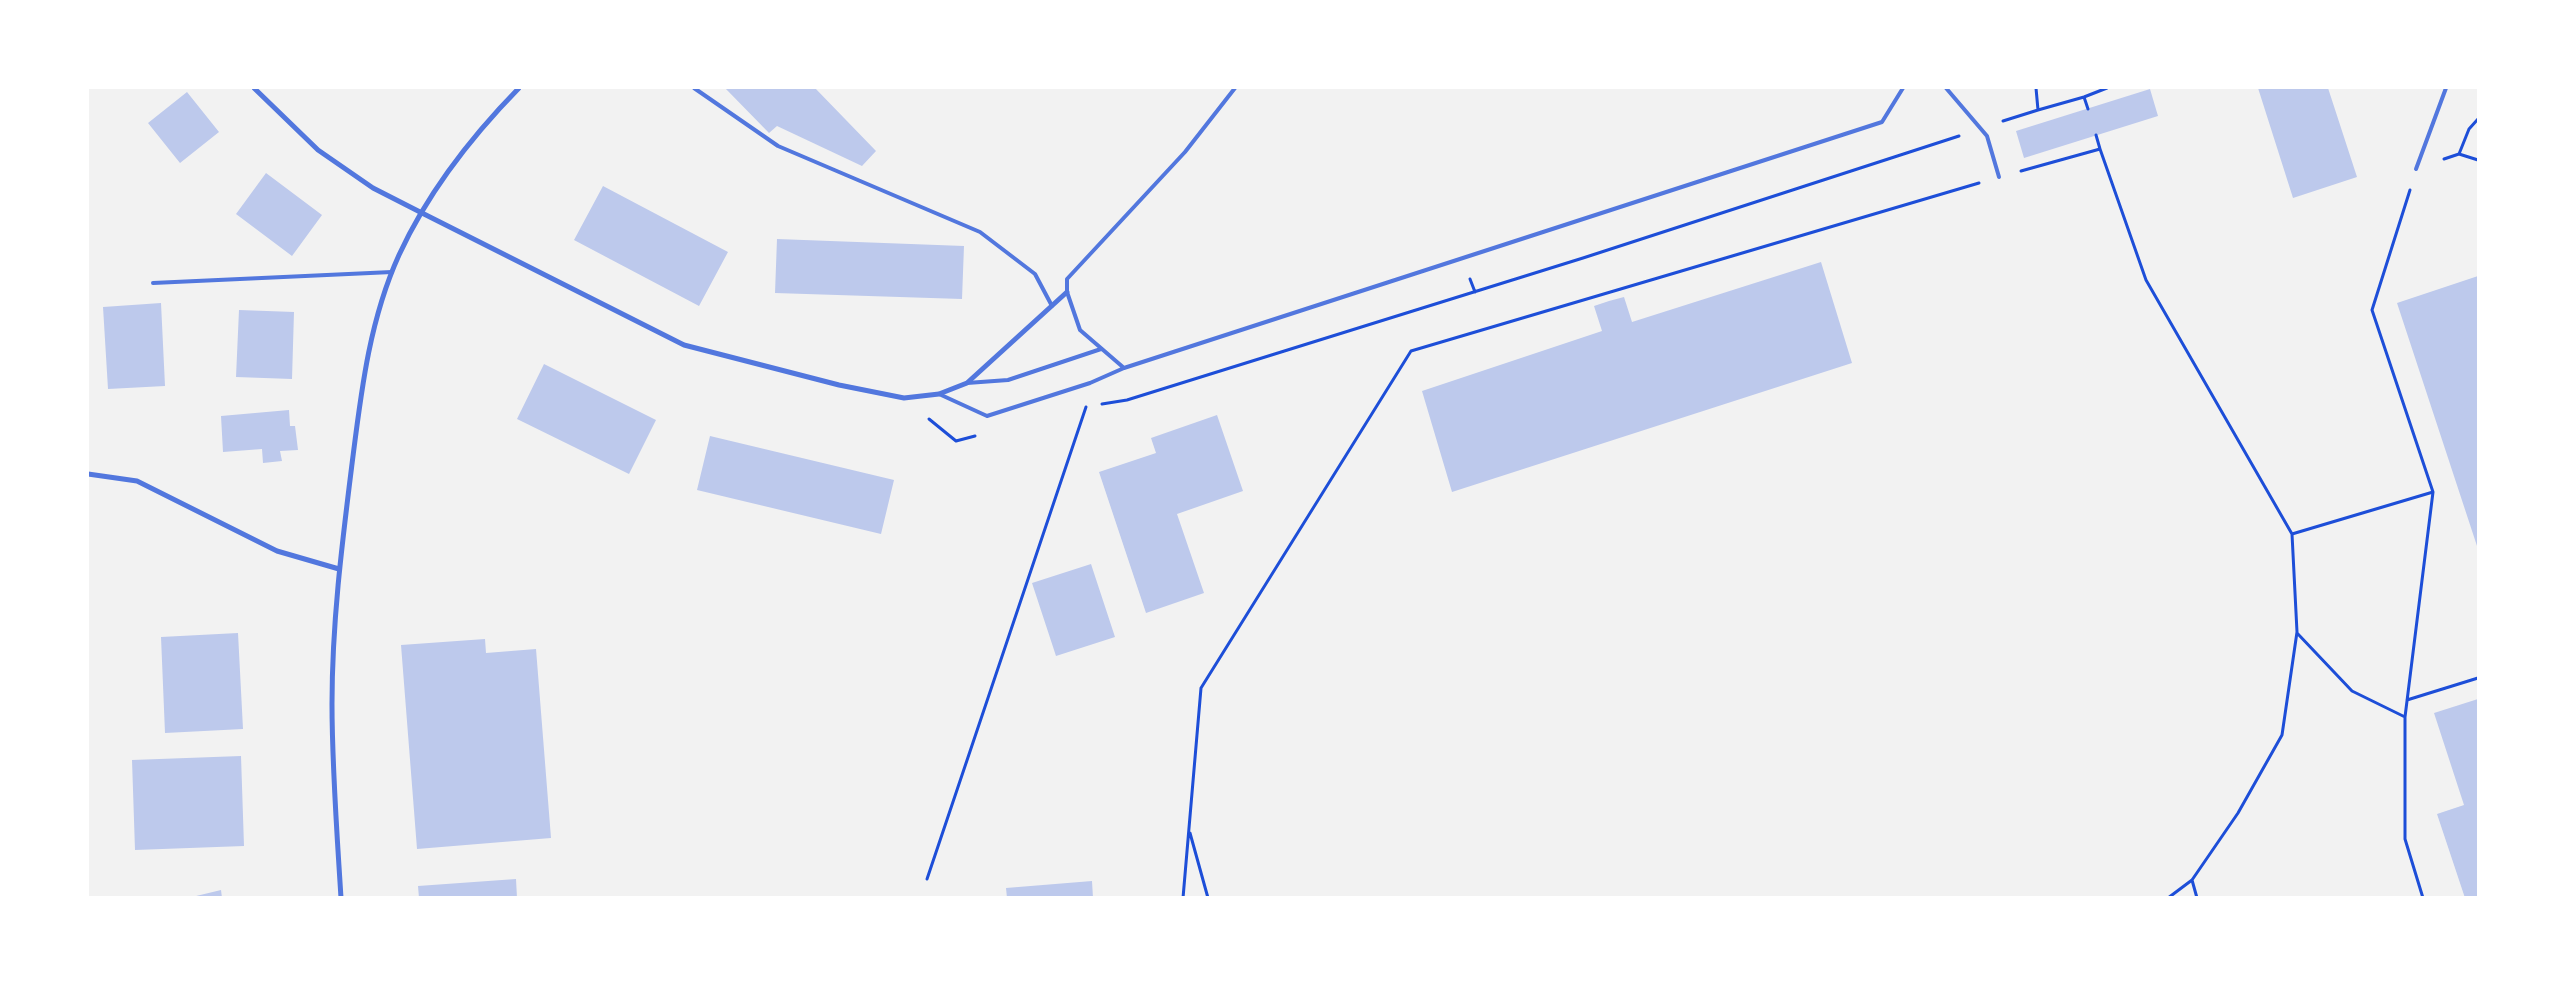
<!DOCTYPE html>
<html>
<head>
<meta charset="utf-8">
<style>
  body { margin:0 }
  #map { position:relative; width:2566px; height:985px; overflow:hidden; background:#f2f2f2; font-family:"Fira Sans Condensed",sans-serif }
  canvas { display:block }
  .frame { position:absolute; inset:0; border:89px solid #fff; pointer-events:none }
</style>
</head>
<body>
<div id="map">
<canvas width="2566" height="985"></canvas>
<div class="frame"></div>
</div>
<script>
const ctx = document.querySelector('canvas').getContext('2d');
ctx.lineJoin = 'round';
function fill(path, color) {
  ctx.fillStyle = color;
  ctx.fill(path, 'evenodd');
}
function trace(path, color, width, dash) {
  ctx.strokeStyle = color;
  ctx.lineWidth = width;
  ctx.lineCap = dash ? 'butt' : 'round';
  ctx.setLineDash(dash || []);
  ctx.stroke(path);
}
fill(new Path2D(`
  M725 88H815L876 151 862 166 777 126 769 133Z
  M2258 88H2328L2357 177 2293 198Z
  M2150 89 2158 116 2024 158 2016 131Z
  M187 92 219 132 180 163 148 123Z
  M266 173 322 215 292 256 236 214Z
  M603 186 728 252 699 306 574 240Z
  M777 239 964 246 962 299 775 293Z
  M1821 262 1852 363 1452 492 1422 391 1602 331 1594 306 1609 301 1624 297 1632 322Z
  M2478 276V549L2397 303Z
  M161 303 165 386 108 389 103 307Z
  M239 310 294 312 292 379 236 377Z
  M544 364 656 420 629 474 517 419Z
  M289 410 290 426H295L298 450 280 451 282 461 263 463 262 449 223 452 221 416Z
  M1217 415 1243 491 1177 514 1204 593 1146 613 1099 472 1156 453 1151 438Z
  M710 436 894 480 881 534 697 490Z
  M1091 564 1115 637 1056 656 1032 583Z
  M238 633 243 729 165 733 161 637Z
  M485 639 486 653 536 649 551 838 417 849 401 645Z
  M2478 699V898H2465L2437 814 2464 805 2434 713Z
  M241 756 244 846 135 850 132 760Z
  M516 879 517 898H419L418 886Z
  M1092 881 1093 898H1007L1006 888Z
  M221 890 222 898H192V897Z`), '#bdc9ec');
trace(new Path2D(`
  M2084 97 2088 109
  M2038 110 2084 97 2107 88
  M2003 121 2038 110 2036 88
  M2096 135 2100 149
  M2459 154 2478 160
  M2444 159 2459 154 2469 129 2478 119
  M2021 171 2100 149 2146 280 2292 534 2297 632 2282 735 2238 813 2192 880 2168 898
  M1470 279 1475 292
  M1102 404 1127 400 1583 258 1959 136
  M929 419 956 441 975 436
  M2292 534 2433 492
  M2297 633 2352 691 2405 717V839L2423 898
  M2407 700 2478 678
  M2405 717 2433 492 2372 310 2410 190
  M1190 833 1208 898
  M927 879 1086 407
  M2192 880 2197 898
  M1183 898 1201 688 1411 351 1979 183`), '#1d4ed8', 3);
trace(new Path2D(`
  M694 88 778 146 980 232 1035 274 1052 306
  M1946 88 1987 136 1999 177
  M2416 169 2446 88
  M153 283 392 272
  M1124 368 1080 330 1067 292V279L1185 152 1235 88
  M967 383 1008 380 1101 349
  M939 394 987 416 1090 383 1124 368 1882 122 1903 88`), '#5277de', 4);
trace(new Path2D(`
  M254 88 318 150 373 188 422 213 684 345 839 385 904 398 939 394 967 383 1067 292
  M88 474 137 481 277 551 339 569
  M341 898C337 833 332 768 332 704 332 623 342 544 352 464 361 393 369 321 399 255 428 192 471 137 519 88`), '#5277de', 5);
</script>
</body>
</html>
